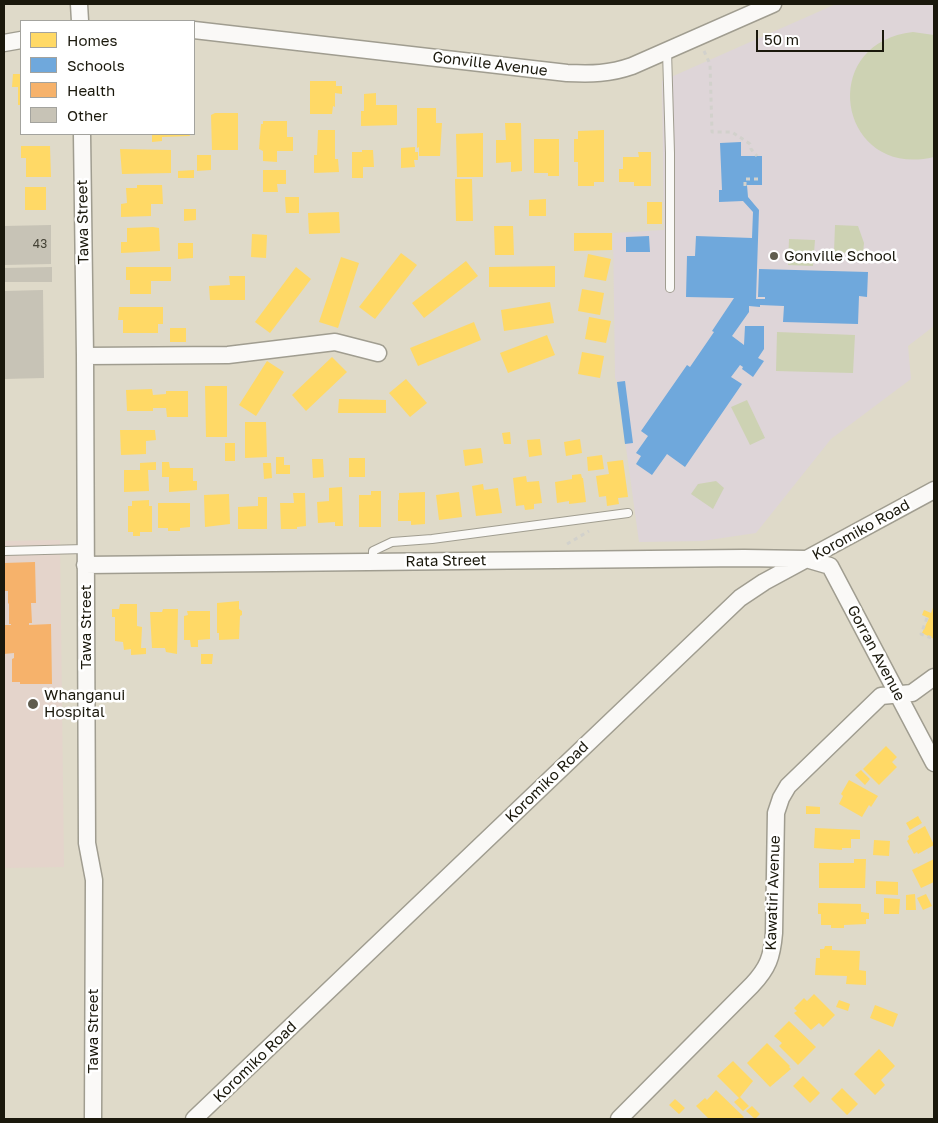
<!DOCTYPE html>
<html>
<head>
<meta charset="utf-8">
<style>
  body { margin:0 }
  #map { position:relative; width:938px; height:1123px; overflow:hidden; background:#dfdac9; font-family:"Golos Text",sans-serif }
  canvas { display:block }
  .frame { position:absolute; inset:0; border:5px solid #1a180c; pointer-events:none }
  .legend { position:absolute; left:20px; top:20px; width:175px; height:115px; box-sizing:border-box; background:#fff; border:1px solid #a3a39e; margin:0; padding:6px 9px; list-style:none; font-size:15px; color:#1a180c }
  .legend li { display:flex; align-items:center; gap:10px; height:25px }
  .legend b { width:25px; border:1px solid #a3a39e }
  .scale { position:absolute; left:756px; top:30px; width:128px; height:22px; box-sizing:border-box; border:2px solid #1a180c; border-top:0; padding-left:6px; font-size:15px; line-height:18px; white-space:nowrap; color:#1a180c; -webkit-text-stroke:4px #fff; paint-order:stroke }
</style>
</head>
<body>
<div id="map">
<canvas width="938" height="1123"></canvas>
<div class="frame"></div>
<ul class="legend">
<li><b style="height:14px;background:#ffd966"></b>Homes</li>
<li><b style="height:14px;background:#6fa8dc"></b>Schools</li>
<li><b style="height:14px;background:#f6b26b"></b>Health</li>
<li><b style="height:14px;background:#c7c3b6"></b>Other</li>
</ul>
<div class="scale">50 m</div>
</div>
<script>
const ctx = document.querySelector('canvas').getContext('2d');
ctx.lineJoin = 'round';
function fill(path, color) {
  ctx.fillStyle = color;
  ctx.fill(path, 'evenodd');
}
function trace(path, color, width, dash) {
  ctx.strokeStyle = color;
  ctx.lineWidth = width;
  ctx.lineCap = dash ? 'butt' : 'round';
  ctx.setLineDash(dash || []);
  ctx.stroke(path);
}
function write(font, color, halo, rows, align = 'center') {
  ctx.font = font + ' "Golos Text",sans-serif';
  ctx.lineWidth = 5;
  ctx.setLineDash([]);
  ctx.textBaseline = 'middle';
  ctx.strokeStyle = halo;
  ctx.fillStyle = color;
  for (const [text, x, y, turn = 0] of rows) {
    ctx.save();
    ctx.translate(x, y);
    ctx.rotate((+turn || 0) * Math.PI / 180);
    ctx.textAlign = isNaN(turn) ? turn : align;
    if (halo) ctx.strokeText(text, 0, 0);
    ctx.fillText(text, 0, 0);
    ctx.restore();
  }
}
fill(new Path2D(`
  M836 4H934V326L908 346 911 379 831 439 756 533 702 541 639 542 617 382 615 378 613 233 664 230 662 81Z`), '#ded5d8');
fill(new Path2D(`
  M60 540 64 867 4 868V541Z`), '#e4d4cb');
fill(new Path2D(`
  M913 32 934 35V157C839 180 815 43 913 32Z
  M835 225 858 226 864 243 863 254 834 252Z
  M789 239 815 240 813 266 788 265Z
  M777 332 855 335 853 373 776 371Z
  M747 400 765 438 750 445 731 407Z
  M716 481 724 488 713 509 691 494 698 484Z`), '#cdd2b3');
fill(new Path2D(`
  M13 74H21V105H18V87H12Z
  M310 81H336V86H342V94L335 93V107L333 106 332 114H310Z
  M376 93V105H397V125L361 126V111H364V94Z
  M417 108H436V123H442L440 156H419V147L417 148Z
  M215 113H238V150H212L211 115Z
  M263 121H287V137H293V151H277V162L263 161V151L259 149 261 124H263Z
  M505 123H521L522 171 511 172V162L496 163V140H506Z
  M318 130H335V159H338L339 172 314 173V155H317Z
  M604 130V182H594V186H578V162H574V139H578V131Z
  M483 133V177H457L456 134Z
  M152 134H189L190 136 162 137V141L152 142Z
  M534 139H559V176H548V173H534Z
  M21 146H50L51 177H26V158H21Z
  M415 147V152H418V160H414L415 167 401 168V148Z
  M120 149 171 150V173L122 174Z
  M362 150H373L374 167H363V178H352V152H362Z
  M638 152H651V186H634V182H619V169H623V157H639Z
  M197 155H211V170L197 171Z
  M194 170V178H178V171Z
  M263 170H286V184H277L278 192H263Z
  M455 179H472L473 221H456Z
  M137 185H162L163 204H151V216L121 217V204L127 203 126 188H137Z
  M25 187H46V210H25Z
  M285 197H299V213H286Z
  M546 199V216H529V200Z
  M647 202H662V224H647Z
  M184 209H196V220L184 221Z
  M339 212 340 233 309 234 308 213Z
  M494 226H513L514 255H495Z
  M153 227 159 228 160 251 121 253V242H127V228Z
  M574 233H612V250L574 251Z
  M252 234 267 235 266 258 251 257Z
  M178 243H193V258L178 259Z
  M401 253 417 265 375 319 359 307Z
  M588 254 611 259 606 281 584 277Z
  M341 257 359 263 338 328 319 322Z
  M466 261 478 276 424 318 412 303Z
  M555 266V287H489V267Z
  M126 267H171V281H151V294H130V280H126Z
  M296 267 311 279 270 333 255 322Z
  M229 276H245V300H210L209 286 230 285Z
  M582 289 604 293 600 315 578 311Z
  M550 302 554 323 504 331 501 310Z
  M119 307H163V324H158V333H123V320H118Z
  M589 317 611 321 606 343 585 339Z
  M474 322 481 340 418 366 410 348Z
  M170 328H186V342H170Z
  M547 335 555 355 508 373 500 353Z
  M582 352 604 356 600 378 578 374Z
  M332 357 347 372 306 411 292 395Z
  M267 361 284 372 256 416 239 405Z
  M406 379 427 403 410 417 389 393Z
  M205 386H227V437H206Z
  M152 389 153 395 166 394V391H188V417H167L166 408H153V411H127L126 390Z
  M339 399 386 400V413H338Z
  M245 422H266L267 457 245 458Z
  M120 430H155L156 440 146 441V454L121 455Z
  M510 432 511 444H504L502 433Z
  M540 439 542 455 529 457 527 440Z
  M580 439 582 453 566 456 564 442Z
  M225 443H235V461H225Z
  M481 448 483 463 465 466 463 450Z
  M602 455 604 469 588 471 587 457Z
  M276 457H284V465H290V474H276Z
  M349 458H365V477H349Z
  M312 459H323L324 477 313 478Z
  M623 460 628 497 618 498 619 504 607 506 606 496 599 497 596 476 609 474 607 462Z
  M156 462V470H148L149 491 124 492V470H140V463Z
  M162 462H169L170 468H193V481H197V490L169 492V477H162Z
  M263 463H271L272 478 264 479Z
  M581 474 582 478H583L586 502 569 504V501L557 503 555 482 572 479V475Z
  M526 476 527 482 539 481 542 503 534 504V509L525 510 524 505 516 506 513 478Z
  M483 484 484 490 498 488 502 513 476 516 472 486Z
  M342 487 343 526H335V522L318 523 317 502 329 501V488Z
  M371 491H381V527H359V495H371Z
  M425 492V524L411 525V521H398V500H399V493Z
  M459 492 462 517 439 520 436 495Z
  M293 493H305L306 526 297 527V529H281L280 503H294Z
  M229 494 230 524 205 527 204 495Z
  M258 497H267V529H238V507L258 506Z
  M149 500V506H152V532H140V536H133V532H128V506H132V501Z
  M158 503H190V527L180 528V531H168V528H158Z
  M239 601V609L242 611V615L240 616 239 639 219 640V633H217V603Z
  M120 604H137V626L142 627 141 648H146V654L131 655V649L124 650 123 642 115 641V617H112V609H119Z
  M934 605V639L922 633 929 618 922 615 924 610 931 613Z
  M163 609H178L177 654 166 652 165 648H152L150 612H162Z
  M187 611H210V639L198 640V647H191L190 640H184V616L188 615Z
  M201 654H213L212 664H201Z
  M886 746 897 757 892 762 897 767 879 785 863 769Z
  M861 770 870 779 865 785 855 775Z
  M849 780 878 796 871 807 869 805 862 817 839 804 843 796 841 794Z
  M806 806 820 807V814H806Z
  M918 816 922 823 910 830 906 823Z
  M925 826 934 845 918 854 917 852 914 854 907 841 909 839 908 836Z
  M815 828 860 830V839H851V848H842V850L814 848Z
  M874 840 890 841 889 856 873 855Z
  M854 859H866L865 888H819V863H854Z
  M934 859V882L921 888 912 870Z
  M876 881 898 882V895L876 894Z
  M915 894 916 910H906V895Z
  M926 894 932 906 923 910 917 898Z
  M884 898 900 899 899 914H884Z
  M818 903 861 904V912L869 913V919H866V924L844 925V928H831V925H821V914H818Z
  M825 946H832V950L860 951 859 970 866 971V985L846 984 847 976 815 975 816 958H820V949H824Z
  M814 994 835 1015 823 1027 819 1023 811 1030 794 1013 797 1011 794 1008 804 998 807 1001Z
  M839 1000 850 1004 848 1011 836 1007Z
  M875 1005 898 1014 893 1027 870 1018Z
  M789 1021 816 1047 798 1065 779 1046 782 1043 774 1036Z
  M767 1043 790 1066 789 1067 791 1069 770 1087 747 1063Z
  M879 1049 895 1066 881 1080 885 1085 875 1095 854 1074Z
  M733 1061 753 1081 740 1097 749 1106 743 1111 734 1102 739 1098 717 1076Z
  M803 1076 820 1093 810 1103 793 1086Z
  M842 1088 858 1104 847 1115 831 1099Z
  M716 1090 744 1117 742 1119H709L696 1106 705 1098 707 1100Z
  M675 1099 685 1108 679 1114 669 1105Z
  M752 1106 760 1114 755 1119 746 1111Z`), '#ffd966');
fill(new Path2D(`
  M741 142V156H762V185H747L748 197 759 210 756 299H765V297H758L759 269 868 272 867 297 859 296 858 324 783 322 784 306 760 305V307L749 306V312L732 336 744 345 745 326H764V349L758 358 764 361 753 377 742 369 743 367 740 365 731 377 742 384 685 467 667 454 652 475 636 464 641 456 636 453 648 436 641 431 687 365 690 367 714 332 712 331 734 298 686 297 687 256H695L696 236 752 238 753 212 743 201 719 202V190H722L720 143Z
  M649 236 650 252H626V237Z
  M625 381 633 443 625 444 617 382Z`), '#6fa8dc');
fill(new Path2D(`
  M35 562 36 603H31L32 623H29V625L51 624 52 684H20V682H12V659L14 658V653L4 654V625H11V624H9V603L8 604V591H4V563Z`), '#f6b26b');
fill(new Path2D(`
  M51 225V264L4 265V226Z
  M52 267V282H4V268Z
  M43 290 44 378 4 379V291Z`), '#c7c3b6');
const service = new Path2D(`
  M667 51 670 153V288
  M4 551 85 549
  M373 562V551L392 542 432 539 628 513`);
const minor = new Path2D(`
  M79 4 80 21
  M194 30 567 73C592 74 609 74 632 66L773 4
  M4 43 21 40
  M82 134 85 356 87 843 94 880 93 1119
  M85 356 228 355 335 342 378 353
  M85 565 744 558 806 559 830 566 934 763
  M194 1119 740 598 764 582 934 490
  M619 1119 752 985C768 968 772 957 774 933L776 813 781 798 788 786 881 696 912 693 934 677`);
trace(service, '#a09d90', 10);
trace(minor, '#a09d90', 19);
trace(new Path2D(`
  M704 51 710 64 712 132H732L750 144 751 149 757 156
  M745 186V179H758
  M567 544 589 531
  M927 618 921 634 934 639`), '#d2d1cc', 3, [4, 4]);
trace(service, '#faf9f7', 8);
trace(minor, '#faf9f7', 16);
for (const [x, y, r, color] of [
  [774,256,5,"#5f5c4e"],
  [33,704,6,"#5f5c4e"]
]) {
  const dot = new Path2D();
  dot.arc(x, y, r, 0, 2 * Math.PI);
  ctx.fillStyle = color;
  ctx.fill(dot);
  trace(dot, '#fff', 2);
}
write('12px', '#454336', null, [
  ["43",40,244]
]);
write('15px', '#1a180c', '#fff', [
  ["Gonville Avenue",490,64,7],
  ["Tawa Street",83,222,-91],
  ["Koromiko Road",861,530,-29],
  ["Rata Street",446,561,-1],
  ["Tawa Street",86,627,-90],
  ["Gorran Avenue",876,653,62],
  ["Koromiko Road",547,782,-44],
  ["Kawatiri Avenue",773,893,-88],
  ["Tawa Street",93,1031,-90],
  ["Koromiko Road",255,1062,-44]
]);
write('15px', '#1a180c', '#fff', [
  ["Gonville School",784,256],
  ["Whanganui",44,695],
  ["Hospital",44,712]
], 'left');
</script>
</body>
</html>
